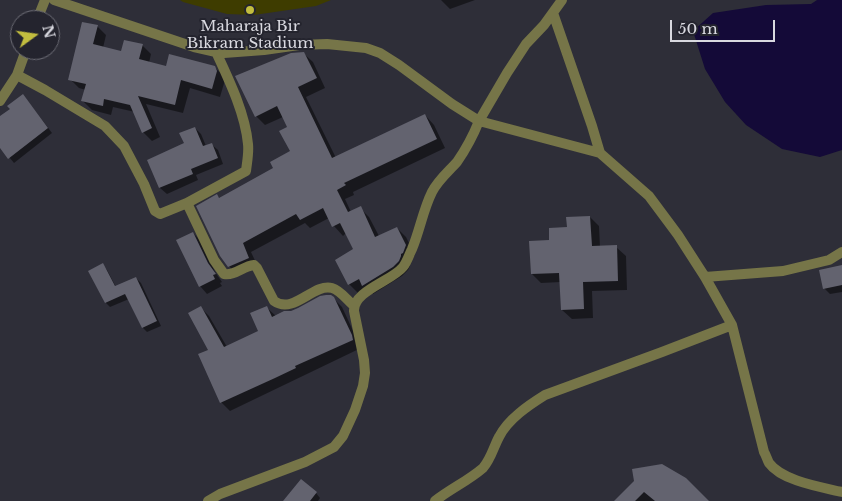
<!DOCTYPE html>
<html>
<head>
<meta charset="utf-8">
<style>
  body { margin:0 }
  #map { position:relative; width:842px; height:501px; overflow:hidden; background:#2e2e38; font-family:"Libre Baskerville",serif }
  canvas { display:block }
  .north { position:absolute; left:10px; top:10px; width:50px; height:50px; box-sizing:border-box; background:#24242e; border:1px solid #6c6c75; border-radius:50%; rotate:76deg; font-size:14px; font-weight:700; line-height:20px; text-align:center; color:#d9d9e0 }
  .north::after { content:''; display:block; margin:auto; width:18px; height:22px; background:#c2bd3f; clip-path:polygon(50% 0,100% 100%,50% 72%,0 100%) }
  .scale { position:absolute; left:670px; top:20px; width:105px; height:22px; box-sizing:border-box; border:2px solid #d9d9e0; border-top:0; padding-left:6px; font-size:15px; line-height:18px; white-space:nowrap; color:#d9d9e0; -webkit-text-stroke:4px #24242e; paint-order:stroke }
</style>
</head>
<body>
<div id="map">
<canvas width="842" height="501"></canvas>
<div class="north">N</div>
<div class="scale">50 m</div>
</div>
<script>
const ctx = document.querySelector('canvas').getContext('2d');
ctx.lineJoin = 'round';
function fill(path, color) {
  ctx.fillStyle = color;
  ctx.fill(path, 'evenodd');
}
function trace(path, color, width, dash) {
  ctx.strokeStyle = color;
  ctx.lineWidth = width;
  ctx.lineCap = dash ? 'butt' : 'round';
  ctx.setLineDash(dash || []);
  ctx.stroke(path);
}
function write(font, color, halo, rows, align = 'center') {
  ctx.font = font + ' "Libre Baskerville",serif';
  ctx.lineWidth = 4;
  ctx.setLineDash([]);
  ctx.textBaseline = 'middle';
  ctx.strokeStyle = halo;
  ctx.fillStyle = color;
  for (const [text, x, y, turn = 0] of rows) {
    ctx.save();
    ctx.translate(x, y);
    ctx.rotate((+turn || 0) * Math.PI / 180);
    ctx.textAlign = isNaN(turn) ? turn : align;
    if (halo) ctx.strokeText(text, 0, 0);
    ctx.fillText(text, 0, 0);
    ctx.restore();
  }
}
fill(new Path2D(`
  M180 0H331L316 6 254 15 227 14 183 2Z`), '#3e3c00');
fill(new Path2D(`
  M817 0H842V150L820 157 782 149 746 125 725 102 705 69 693 31 713 13 766 5 811 4Z`), '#140a38');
fill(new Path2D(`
  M441 0H475L450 9Z
  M97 26 106 35 103 48 122 53 142 45 151 54 149 63 167 67H214L224 76 225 80 220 97 190 88 183 113 146 104 160 137 152 141 143 132 135 112 113 107 111 115 92 110 83 101 86 90 79 88 70 79Z
  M303 53 313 62 325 88 306 97 336 158 425 115 434 125 445 148 353 192 354 195 345 199 351 212 360 208 369 217 379 236 397 228 406 237 415 255 409 263 410 266 408 270 402 276 373 294 367 288 358 293 349 284 355 249 346 233 343 236 334 226 329 218 310 228 305 223 251 252 258 267 238 276 229 266 217 196 220 199 275 169 291 152 288 128 283 117 265 125 256 116Z
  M27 100 52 133 14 163 0 146V118Z
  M195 128 201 134 206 146 211 144 218 150 223 164 196 175 198 180 167 194 160 188 148 160 185 144Z
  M590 217 599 226 600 247H616L626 256 627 290 592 291 593 318 572 319 562 310 561 282 541 283 532 274 550 241 568 228Z
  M193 233 200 240 215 272 222 282 220 283 222 286 207 294 200 286 178 241Z
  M103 265 107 270 116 287 136 278 141 283 161 326 147 332 143 328 129 299 110 307 106 303 89 272Z
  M842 267V292L830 294 824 288Z
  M333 298 342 307 361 348 230 411 221 402 201 308 209 316 227 347 260 332 266 307 276 316Z
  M635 482 707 501H625Z
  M316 493 320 498 318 501H285Z`), '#0007');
fill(new Path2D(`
  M82 22 98 25 93 44 121 51 124 40 143 44 139 59 166 66 169 54 215 66 217 71 212 89 181 80 175 105 138 96 152 128 142 133 130 105 104 99 103 106 81 101 86 84 68 80Z
  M304 52 317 78 298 87 332 158 425 114 437 139 344 183 346 185 337 190 348 212 361 206 375 237 397 227 406 245 403 253 401 254V256L399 261 393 267 362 286 359 279 348 285 335 260 353 249 340 223 332 227 323 208 300 220 296 214 243 243 249 258 228 267 220 256 196 206 217 194 219 198 273 168 270 162 290 151 279 131 287 127 277 106 255 117 235 76 291 53Z
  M23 94 48 128 8 159 0 148V116L10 109 7 106Z
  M195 127 203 146 212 143 218 158 191 169 193 174 159 188 147 160 184 143 179 133Z
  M590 216 592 246 617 245 618 281 583 282 584 309 561 310 559 273 531 274 529 241 549 240V228L567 227 566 217Z
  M193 232 208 263 216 274 213 275 215 279 199 287 176 240Z
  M103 263 115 286 136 277 157 321 142 328 125 294 105 303 88 271Z
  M842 265V285L823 289 819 270Z
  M326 295H331L334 297 352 335 353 340 295 366 296 368 275 378 220 403 198 354 208 350 188 313 201 306 224 347 258 331 250 313 267 306 272 317 284 311H291L298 308 320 296Z
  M662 464 686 478 709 501H655L644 492 635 501H614L634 481 632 469Z
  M301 479 317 492 310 501H283Z`), '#63636f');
trace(new Path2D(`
  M54 0 194 47 216 52 224 53 264 50 299 45 327 44 366 48 380 53 399 65 452 104 479 121 507 73 526 44 544 25 562 0
  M553 13 592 126 600 153
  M37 20 45 0
  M26 50 17 75 45 90 105 126 124 146 144 184 155 211 160 214 187 203 246 171C247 162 249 153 248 144 245 113 229 80 216 52
  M0 101 17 75
  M187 203 214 260 224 274C235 276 243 266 254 265L257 268 274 301C294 315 313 283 332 288 340 290 347 300 353 305
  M705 277 783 271 829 260 842 252
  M208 501 220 494 305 462 334 447 343 436 355 410 363 386 365 373 364 360 354 311C353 291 392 281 403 267 407 262 409 255 412 249 420 230 423 210 432 192 438 180 449 171 457 162 466 149 473 136 479 121L600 153 649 196 678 235 705 277 732 325 764 452C766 455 767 459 769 463 782 481 821 487 842 492
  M435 501C450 489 468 481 483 468 491 459 494 446 499 437 508 419 529 405 545 395L662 352 732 325`), '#767548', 10);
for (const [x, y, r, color] of [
  [250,10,5,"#c2bd3f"]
]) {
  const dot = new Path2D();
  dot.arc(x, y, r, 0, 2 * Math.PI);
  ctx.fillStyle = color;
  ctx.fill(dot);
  trace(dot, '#24242e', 2);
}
write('15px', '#d9d9e0', '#24242e', [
  ["Maharaja Bir",250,27],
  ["Bikram Stadium",250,44]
]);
</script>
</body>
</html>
